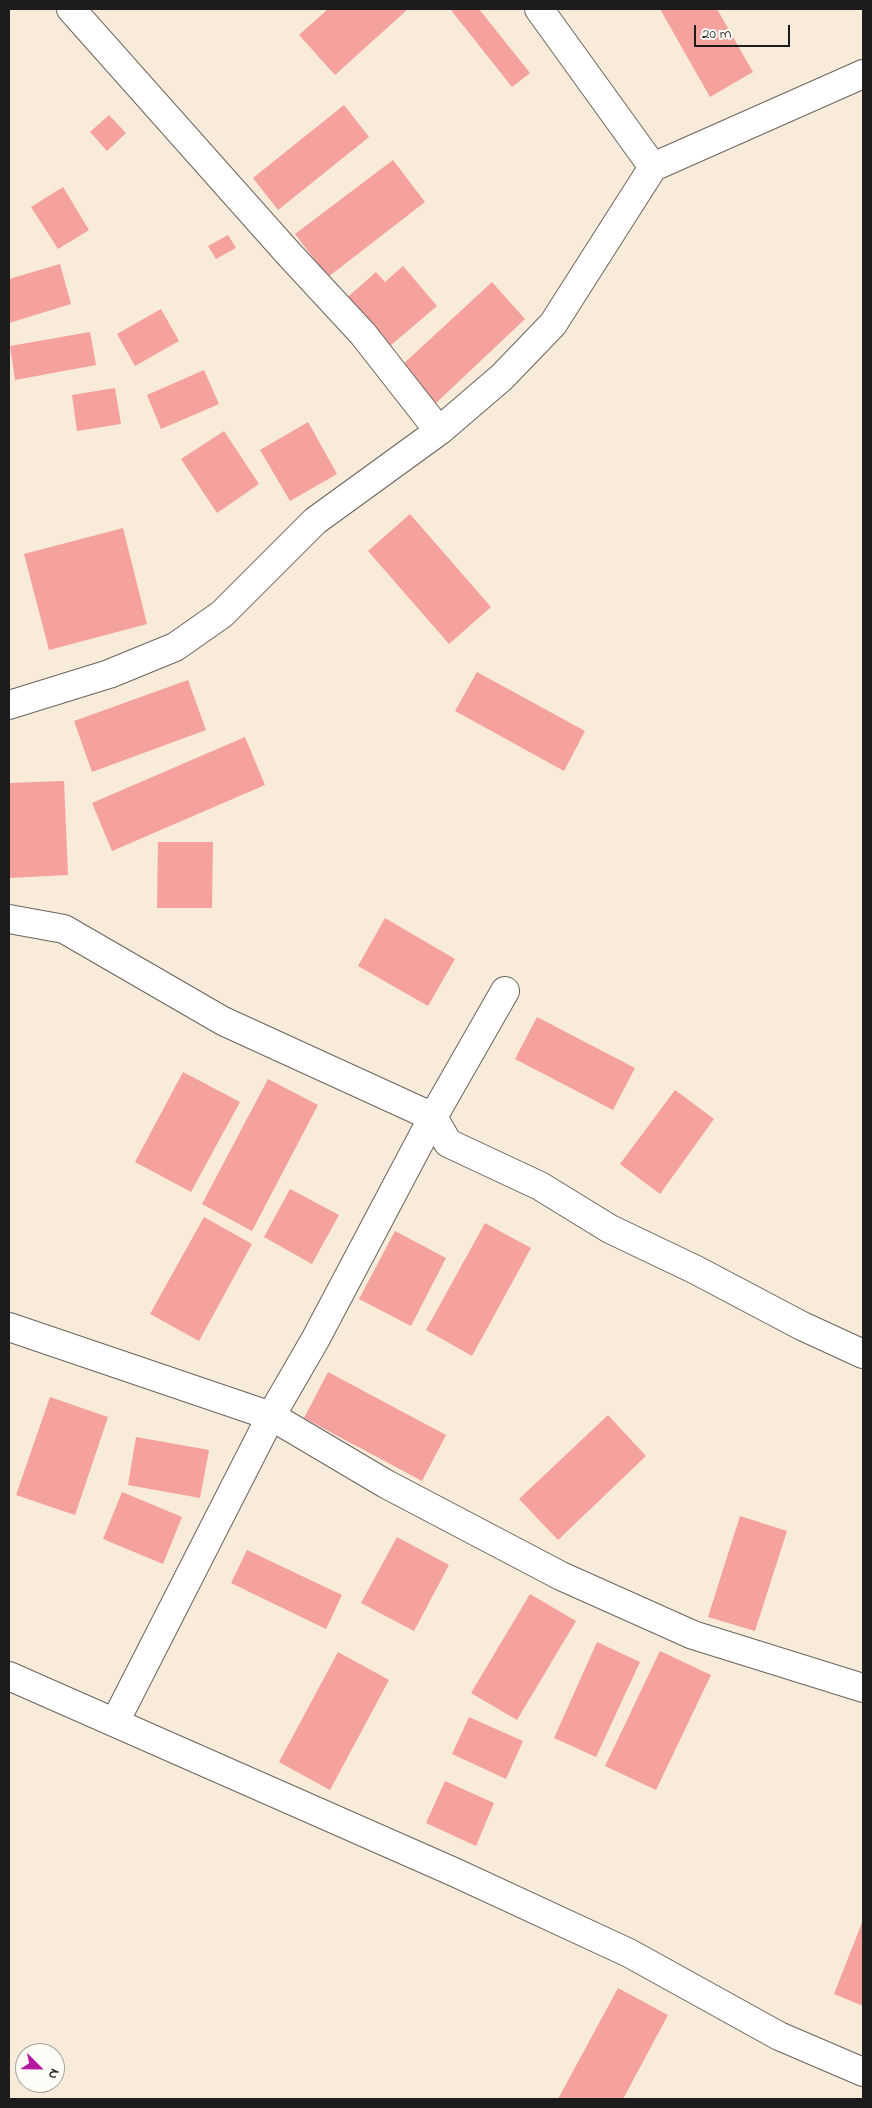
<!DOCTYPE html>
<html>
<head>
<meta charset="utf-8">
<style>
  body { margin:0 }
  #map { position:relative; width:872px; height:2108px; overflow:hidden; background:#f8ebd9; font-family:"Indie Flower",sans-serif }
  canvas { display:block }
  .frame { position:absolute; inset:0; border:10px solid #1c1c1c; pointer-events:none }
  .north { position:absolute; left:15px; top:2043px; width:50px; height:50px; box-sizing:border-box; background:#fdfcf7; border:1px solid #a3a29f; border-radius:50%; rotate:113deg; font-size:14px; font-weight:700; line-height:20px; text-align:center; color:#1c1c1c }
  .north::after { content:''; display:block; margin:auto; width:18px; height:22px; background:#b5179e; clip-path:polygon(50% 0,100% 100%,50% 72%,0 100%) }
  .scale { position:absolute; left:694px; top:25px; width:96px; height:22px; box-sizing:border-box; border:2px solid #1c1c1c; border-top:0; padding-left:6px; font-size:15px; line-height:18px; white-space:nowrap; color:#1c1c1c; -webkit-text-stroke:4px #fdfcf7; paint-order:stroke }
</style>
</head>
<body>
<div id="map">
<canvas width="872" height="2108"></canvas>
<div class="frame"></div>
<div class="north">N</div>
<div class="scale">20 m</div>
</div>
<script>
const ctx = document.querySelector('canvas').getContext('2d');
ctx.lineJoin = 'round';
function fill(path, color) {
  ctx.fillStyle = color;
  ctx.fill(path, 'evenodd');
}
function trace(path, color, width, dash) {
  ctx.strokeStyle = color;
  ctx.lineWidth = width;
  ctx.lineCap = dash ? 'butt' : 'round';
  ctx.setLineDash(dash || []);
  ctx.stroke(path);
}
fill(new Path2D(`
  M328 9H408L335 75 299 35Z
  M453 9H479L530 73 512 87 451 10Z
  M660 9H717L753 72 710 97Z
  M344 105 369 137 278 210 253 178Z
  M109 115 126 133 107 151 90 132Z
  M393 160 425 202 328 277 295 234Z
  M63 187 89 230 58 249 31 207Z
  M228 235 236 248 216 259 208 246Z
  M60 264 71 304 9 323V279Z
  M403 266 437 306 383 352 341 303 376 272 385 282Z
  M492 282 525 319 435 404 400 367Z
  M161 309 179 341 135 366 117 334Z
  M90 332 96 365 15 380 10 346Z
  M204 370 219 404 161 429 147 395Z
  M115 388 121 424 77 431 72 395Z
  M308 422 337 474 290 501 260 450Z
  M224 431 259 484 217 513 181 459Z
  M410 514 491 607 449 644 368 551Z
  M123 528 147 624 49 650 24 554Z
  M477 672 585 731 564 771 455 711Z
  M188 680 206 730 92 772 74 721Z
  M245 737 265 785 112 851 92 803Z
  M64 781 68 875 9 878V783Z
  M158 842H213L212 908H157Z
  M385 918 455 959 428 1006 358 966Z
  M537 1017 635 1068 613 1110 515 1059Z
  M183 1072 240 1102 191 1192 135 1162Z
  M268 1079 318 1105 252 1231 202 1204Z
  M675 1090 714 1119 660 1194 620 1164Z
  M290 1189 339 1215 312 1264 264 1237Z
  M204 1217 252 1244 199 1341 150 1314Z
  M485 1223 531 1248 472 1356 426 1330Z
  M395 1231 446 1258 411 1326 359 1299Z
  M328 1372 446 1435 422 1481 304 1418Z
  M50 1397 108 1417 75 1515 16 1495Z
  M608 1415 646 1456 558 1540 519 1499Z
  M136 1437 209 1450 200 1498 128 1485Z
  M122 1492 182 1517 163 1564 103 1539Z
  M740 1516 787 1531 755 1631 708 1617Z
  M397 1537 449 1565 414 1631 361 1603Z
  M247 1550 342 1595 326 1629 231 1583Z
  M530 1594 576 1621 517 1720 471 1693Z
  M597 1642 640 1662 596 1757 554 1738Z
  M660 1651 711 1675 656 1790 605 1766Z
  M338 1652 389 1680 330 1790 279 1762Z
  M469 1717 523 1741 506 1779 452 1754Z
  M445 1781 494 1803 476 1846 426 1823Z
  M863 1920V2006L834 1994Z
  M618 1988 668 2015 623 2099H558Z`), '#f5a19d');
const minor = new Path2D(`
  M71 9 288 253 363 334 439 431
  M539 9 653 167 863 74
  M9 705 109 674 175 647 222 614 315 521 439 431 502 377 553 324 653 167
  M9 919 64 929 223 1021 433 1117 448 1143 540 1186 610 1229 696 1270 802 1326 863 1354
  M9 1327 271 1416 386 1484 561 1576 693 1635 863 1688
  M9 1676 454 1872 629 1953 779 2036 863 2072
  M115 1722 271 1416 315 1340 433 1117 505 991`);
trace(minor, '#69645e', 30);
trace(minor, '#fff', 28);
</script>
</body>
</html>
